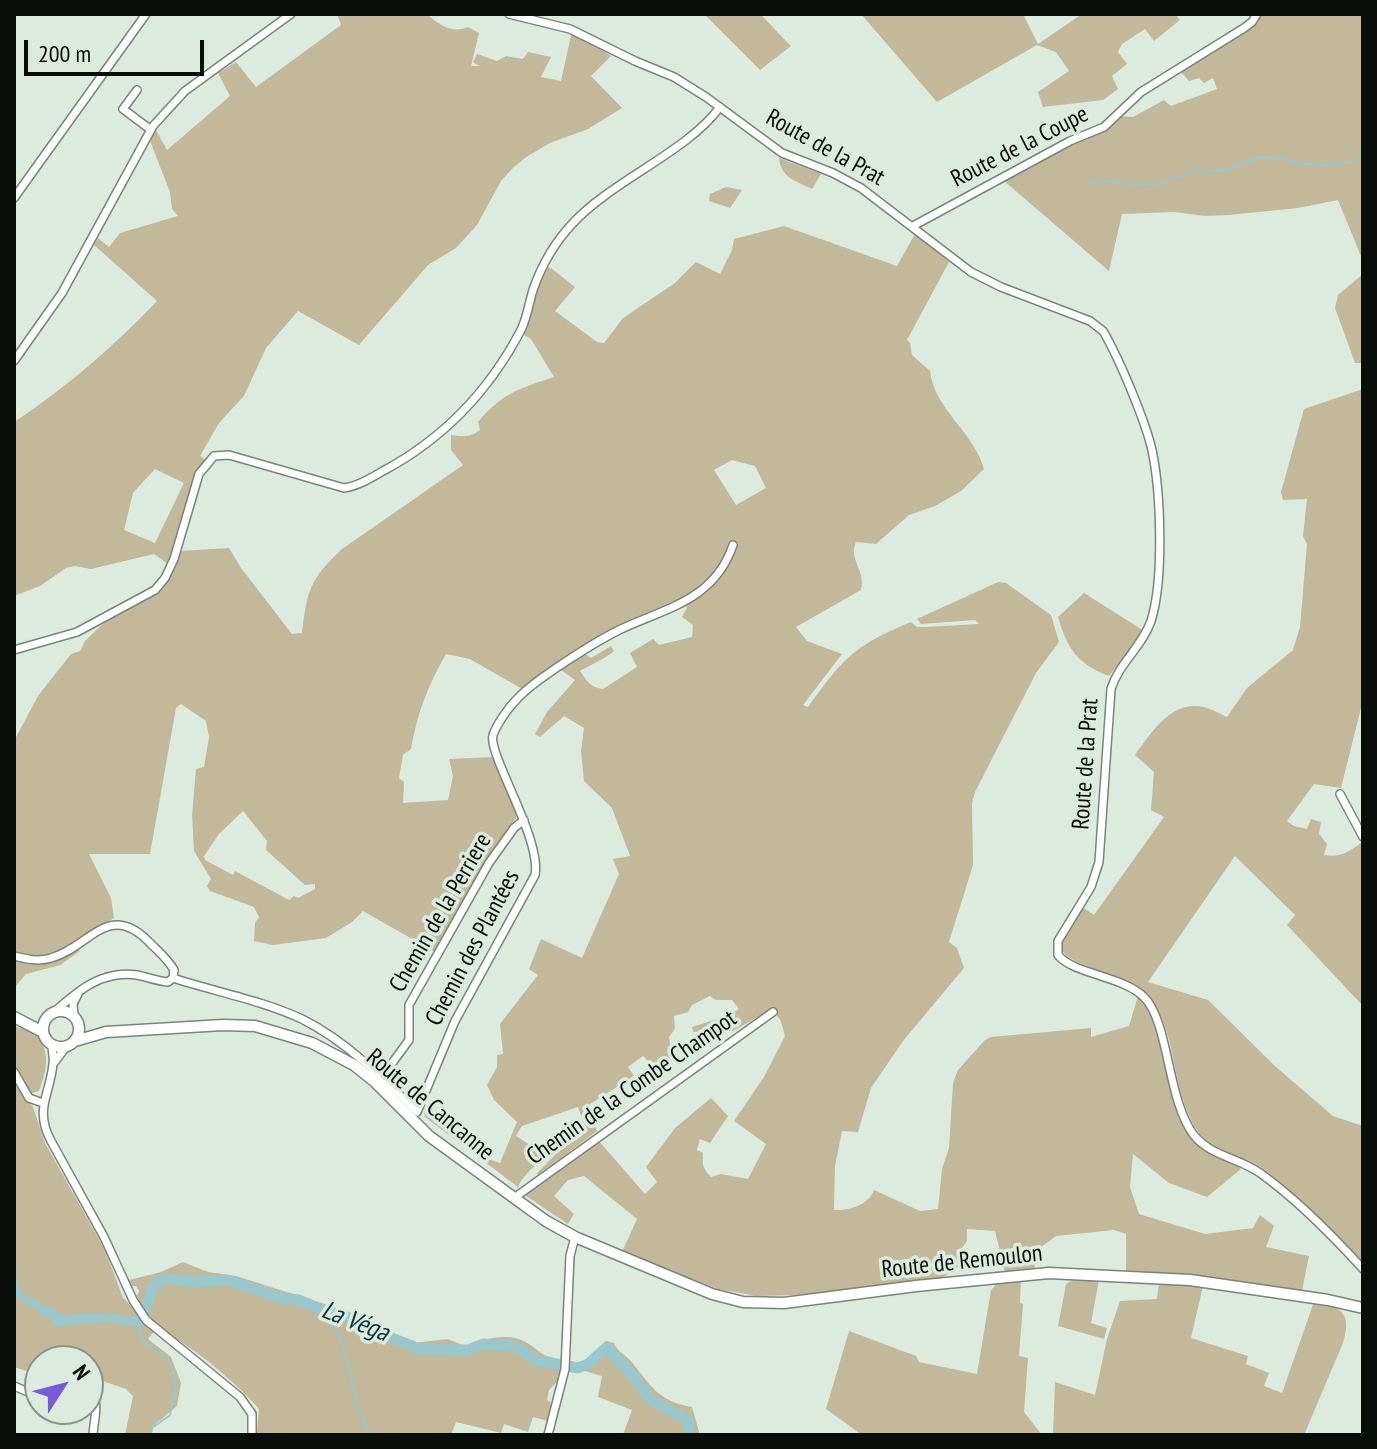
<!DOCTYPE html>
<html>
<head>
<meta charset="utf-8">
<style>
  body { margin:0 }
  #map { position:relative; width:1377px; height:1449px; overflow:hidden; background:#ddebdf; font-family:"PT Sans Narrow",sans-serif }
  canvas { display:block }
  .frame { position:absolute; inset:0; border:16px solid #0a0e0a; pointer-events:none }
  .north { position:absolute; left:24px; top:1345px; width:80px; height:80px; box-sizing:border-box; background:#ddebdf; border:2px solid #89938a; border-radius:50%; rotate:54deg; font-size:22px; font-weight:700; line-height:32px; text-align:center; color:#0a0e0a }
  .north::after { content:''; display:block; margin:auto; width:28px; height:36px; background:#795bd5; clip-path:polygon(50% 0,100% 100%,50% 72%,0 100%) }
  .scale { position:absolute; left:24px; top:40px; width:180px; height:36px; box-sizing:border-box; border:4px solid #0a0e0a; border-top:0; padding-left:10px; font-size:24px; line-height:28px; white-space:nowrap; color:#0a0e0a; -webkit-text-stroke:6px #ddebdf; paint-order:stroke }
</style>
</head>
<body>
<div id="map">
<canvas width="1377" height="1449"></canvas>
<div class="frame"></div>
<div class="north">N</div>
<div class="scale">200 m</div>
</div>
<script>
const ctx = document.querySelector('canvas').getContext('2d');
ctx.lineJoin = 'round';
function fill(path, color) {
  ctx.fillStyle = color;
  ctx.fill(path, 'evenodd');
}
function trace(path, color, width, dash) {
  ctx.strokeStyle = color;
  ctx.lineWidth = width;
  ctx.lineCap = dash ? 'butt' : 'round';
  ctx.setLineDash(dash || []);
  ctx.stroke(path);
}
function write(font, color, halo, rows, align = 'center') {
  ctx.font = font + ' "PT Sans Narrow",sans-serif';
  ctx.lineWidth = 7;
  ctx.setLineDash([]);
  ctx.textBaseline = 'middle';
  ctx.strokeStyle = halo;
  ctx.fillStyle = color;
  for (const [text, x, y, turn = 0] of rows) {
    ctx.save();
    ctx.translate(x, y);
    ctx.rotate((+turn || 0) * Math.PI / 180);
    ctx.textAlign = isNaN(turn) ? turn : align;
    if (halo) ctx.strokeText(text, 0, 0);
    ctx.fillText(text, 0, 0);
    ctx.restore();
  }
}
fill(new Path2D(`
  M337 14H427C439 25 452 34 468 27L479 33 471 66H479L473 62 477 54 497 61 506 56 523 59 528 52 551 57 541 77 561 81 572 31 611 56 591 76 622 108 588 129 550 143 526 157 513 168 501 181 477 225 456 248 428 265 359 345 298 311 266 348 244 396 219 423 200 456 206 460 192 486 168 564 154 554 91 569 75 566 66 568 40 586 14 596V422C67 387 113 347 157 301L94 245 98 238 109 247 120 233 178 216 172 209 170 192 150 141 156 130 167 150 230 96 218 73 236 62 256 87 341 25ZM155 469 184 483 155 543 124 530 133 493Z
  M704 14H760L791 46 760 70Z
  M861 14H1023L1038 44 1082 14H1175L1180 20 1154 41 1145 29 1122 44 1118 52 1127 64 1112 76 1118 89 1103 100 1043 107 1038 92 1069 71 1056 52 1037 45 937 102Z
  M1261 14H1363V261L1338 200 1298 208 1229 215 1205 216 1174 212 1122 214 1109 271 1003 180 1071 144 1103 131 1119 116 1133 117 1164 100 1171 106 1217 89 1213 78 1204 83 1199 78 1189 81 1180 71 1255 23Z
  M779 158 821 174 812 189C796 181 781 178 779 158Z
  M726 187 742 190 730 208 709 201 710 194Z
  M784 226 897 266 915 234 949 262 907 340 910 343 912 355 930 371C934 409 974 432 984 469L961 491 935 506 909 515 876 544 856 542C848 560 866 570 861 590L796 627 807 641 842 654 803 705 808 707C844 658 853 646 911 622L917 627H925L979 624 975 620 921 624 917 619 998 582 1006 583 1051 615 1059 642 1036 673 975 792 972 803 973 865 949 942 957 948 964 968 903 1041 871 1088 858 1132 842 1131 835 1166 834 1210C848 1211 869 1205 874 1190L920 1211 938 1209 942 1169 949 1148 953 1083 958 1070 985 1040 991 1037 1091 1028V1037L1129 1026 1138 996C1167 1023 1165 1082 1181 1118 1188 1132 1201 1148 1214 1156 1223 1161 1234 1162 1241 1169L1207 1197 1169 1183 1133 1154 1130 1187 1139 1214 1205 1234 1253 1228 1260 1215 1274 1226 1266 1247 1309 1256 1302 1291 1126 1274V1234L1114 1230 1056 1236 1032 1254 1035 1268 1005 1272 995 1231 967 1229V1241L959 1252 967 1261 942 1278 798 1295 757 1296 718 1289 622 1252 637 1219 584 1176 568 1180 554 1196 574 1214 568 1224 523 1194 598 1140 645 1194 657 1182 646 1167 675 1128 711 1098 728 1116 710 1143 700 1139 697 1150 703 1153C702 1164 703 1169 711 1177L721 1174 748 1179 766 1144 734 1121 764 1077 785 1036 781 1021 772 1009 733 1031 726 1029 693 1032 692 1027 730 1015 739 1009 732 1000H716L710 996 692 1005 688 1012 674 1016 675 1029 669 1037 672 1058 652 1065 643 1056 628 1067 634 1076 587 1106 597 1131 538 1175 537 1173 566 1144 583 1121 578 1107 522 1126 516 1136 535 1148 567 1134C554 1153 526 1168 518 1187L425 1117 424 1111 464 1133 486 1158 500 1163 517 1122 494 1100 487 1085 497 1067V1055L503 1054 500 1024 538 975 529 969 541 939 582 958 619 874 613 859 630 856 612 808 584 781 581 751 584 728 564 716 540 737 535 734 547 712 575 680 561 670 585 654 591 658 611 646 614 651C603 660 592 664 580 671 586 680 591 688 603 689L637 667 630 653 653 639 659 645 692 637 693 625 682 617 687 608 684 601 628 623 524 690 470 659 446 654C428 685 417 714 411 749L403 755 399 778 404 782 403 803 448 800 453 776 449 759 495 757 519 814 492 851 435 952 363 911 352 922 326 938 273 945 254 941 255 923 259 917 254 907 210 891 207 886 211 879 194 851 192 815 196 769 204 767 209 737 206 721 181 704 176 708 150 854H89L111 898 114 918 55 954 32 956 17 953V959L38 963 77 947 80 951 60 965 26 974 14 988V741L38 696 71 654 80 651 85 641 111 616 153 594 180 551 229 548 241 568 292 634 302 633C307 590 310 579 342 549L463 465 451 450V435C462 437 471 437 480 430L478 422C501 394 520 388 554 377L531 339 521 333 544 267 551 268 575 287 555 311 597 342 604 343 623 318 675 283 696 262 720 274 732 250 734 239ZM732 460 755 466 766 488 736 505 714 470ZM243 811 267 841 266 850 305 885 315 884V889L298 898 294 896 289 900 235 871 233 875 205 860 204 856 219 834Z
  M1363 274V363H1355L1335 308 1338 295Z
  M1363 389V700L1341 788 1314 784 1287 821 1294 826 1307 829 1311 819 1321 822 1319 834 1327 844 1324 855C1339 858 1349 852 1361 843L1363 845V1006L1287 925 1295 915 1235 856 1148 982 1208 1000 1276 1067 1333 1116 1363 1126V1264C1339 1239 1315 1215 1288 1192 1278 1183 1268 1171 1256 1164 1232 1151 1210 1152 1195 1127 1172 1090 1176 1032 1152 1000 1137 979 1066 964 1063 951 1059 939 1076 917 1082 907L1094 915 1164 817 1151 810 1154 772 1135 755C1151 733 1171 700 1204 707 1212 709 1220 714 1227 717L1247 688 1293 650 1300 627 1307 544 1303 536 1307 499 1283 500 1281 492 1304 409Z
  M1084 593 1144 631 1109 676C1077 664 1067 648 1058 617Z
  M14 1026 39 1034C49 1057 48 1067 39 1091L32 1093 14 1067Z
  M14 1084 33 1107 45 1143 105 1250 123 1298 155 1330 148 1339 171 1357 181 1383 177 1406 153 1426 152 1435H125L133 1396 126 1389 88 1376V1361H40L38 1375 14 1367Z
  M183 1262 208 1272 236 1276 347 1311 413 1343 448 1339 465 1346C485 1339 509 1331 529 1344 546 1356 542 1356 564 1360L560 1379 549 1390 547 1400 553 1404 548 1421 533 1417 528 1432 504 1424 501 1433 456 1422 451 1435H257L259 1409C244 1392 227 1377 209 1362 186 1343 147 1325 137 1296L139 1291 136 1286H132L129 1280 161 1272Z
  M1021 1278 1020 1303 1023 1304 1019 1356 1028 1358 1024 1412 1042 1435H862L826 1409 849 1331 916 1356 919 1362 977 1374 991 1290 995 1286 996 1281Z
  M1073 1280H1099L1091 1323 1107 1328 1104 1339 1058 1326 1066 1284Z
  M1159 1282 1203 1286 1191 1338 1248 1356 1246 1364 1269 1373 1264 1386 1282 1393 1314 1302C1342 1307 1352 1313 1343 1343L1304 1435H1053L1055 1382 1095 1395 1107 1339 1120 1301 1157 1299Z
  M606 1341 614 1343C618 1353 625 1354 631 1361 650 1385 659 1402 692 1407L700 1435H623L632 1410 598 1397 602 1376 582 1370 602 1356 598 1348Z`), '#c2b89a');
fill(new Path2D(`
  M14 1274 18 1280 21 1293 64 1315 111 1313 133 1318 139 1314 144 1322 142 1328 110 1322 54 1326 51 1319 16 1297Z`), '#9ac7cc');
trace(new Path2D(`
  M1088 184C1114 176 1109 184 1132 185 1141 186 1148 182 1158 185 1169 176 1183 180 1193 170L1201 172 1225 170 1260 157 1284 159 1301 164 1328 165 1351 162 1363 155
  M320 1308C324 1321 336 1327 341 1339 353 1370 352 1406 371 1435
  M137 1327 147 1346 168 1358 174 1373 175 1391 170 1415 152 1428 149 1435`), '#9ac7cc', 2);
trace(new Path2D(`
  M137 1321C152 1311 143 1290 164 1278L193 1282 227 1280 281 1298 299 1300 331 1314 355 1319 374 1331 420 1349 468 1350 483 1344 511 1346 519 1348 535 1360 578 1368 588 1364 607 1347 637 1380 650 1399 688 1420 690 1435`), '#9ac7cc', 11);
const minor = new Path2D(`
  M509 14 570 29 635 61 674 77 706 97 782 153 833 173 861 188 971 272 1001 287 1090 321 1103 331C1119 358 1145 420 1152 450 1161 493 1164 580 1151 621 1142 647 1119 663 1111 689L1099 862 1091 887 1058 941V955C1073 974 1123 976 1144 997 1169 1022 1167 1098 1193 1134 1211 1157 1238 1157 1260 1173 1298 1200 1332 1235 1363 1269
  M137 90 123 109 151 130
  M14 198 146 14
  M913 226 1070 141 1104 127 1141 92 1244 28 1252 22 1257 14
  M14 361 62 293 153 126 185 91 291 14
  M14 650 77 632 155 590 165 578 174 559 199 474 214 456 229 455 344 488C358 486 371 478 383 471 443 439 489 391 521 330 527 318 529 303 533 290 542 264 554 243 573 223 613 180 687 152 720 107
  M1340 794 1363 837
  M14 956C26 959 39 962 51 958 89 948 108 900 149 942 158 951 168 959 174 970L173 978 168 982C157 981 147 977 137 975 101 970 78 991 53 1013
  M173 978C216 992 261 1000 302 1019 346 1041 383 1078 417 1112L455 1021 535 875C542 839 487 753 493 735 497 724 508 708 517 699 534 680 595 642 619 630 665 608 714 601 733 545
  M74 1016 73 1004 78 994
  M52 1045C52 1051 54 1058 53 1064 50 1095 34 1109 51 1141L104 1237 133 1300 146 1320 240 1397 252 1414V1435
  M53 1064 66 1047
  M14 1072 29 1098 43 1103
  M382 1077 409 1040V1005L489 863 514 828 524 820
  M514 1198 773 1012
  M14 1386 40 1397
  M88 1386C101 1400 94 1418 93 1435
  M548 1435 565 1369 570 1256 575 1237`);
const secondary = new Path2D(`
  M43 1029a18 18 0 1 1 36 0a18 18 0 1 1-36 0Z
  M14 1017 43 1032
  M75 1041 106 1032 223 1025 255 1026 312 1043 354 1065 374 1081 429 1136 546 1221 575 1237 712 1294 743 1302 784 1303 916 1286 1049 1273 1190 1280 1328 1300 1363 1308`);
trace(minor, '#78857a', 10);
trace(secondary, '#78857a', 13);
trace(minor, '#fff', 7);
trace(secondary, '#fff', 10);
write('24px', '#0a0e0a', '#ddebdf', [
  ["Route de la Coupe",1020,147,-27],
  ["Route de la Prat",825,148,29],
  ["Route de la Prat",1086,764,-86],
  ["Chemin de la Perriere",441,913,-60],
  ["Chemin des Plantées",473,948,-62],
  ["Chemin de la Combe Champot",632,1088,-35],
  ["Route de Cancanne",430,1105,40],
  ["Route de Remoulon",962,1262,-6]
]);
write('italic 26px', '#09363a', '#ddebdf', [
  ["La Véga",355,1322,21]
]);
</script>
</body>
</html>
